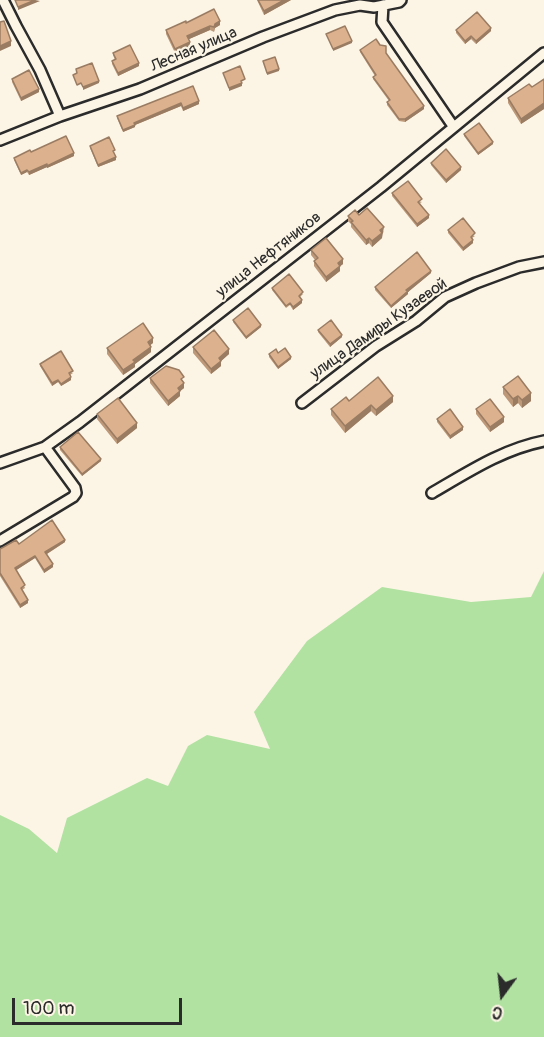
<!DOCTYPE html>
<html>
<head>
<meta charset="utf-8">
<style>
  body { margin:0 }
  #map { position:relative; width:544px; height:1037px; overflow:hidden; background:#fcf5e5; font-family:Pangolin,sans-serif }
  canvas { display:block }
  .north { position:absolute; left:472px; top:965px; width:60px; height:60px; -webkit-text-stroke:4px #fcf5e5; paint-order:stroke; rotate:195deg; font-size:16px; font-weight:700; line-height:24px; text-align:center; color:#2b2b2b }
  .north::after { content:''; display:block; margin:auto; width:21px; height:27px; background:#2b2b2b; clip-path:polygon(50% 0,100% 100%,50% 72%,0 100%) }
  .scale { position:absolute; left:12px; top:998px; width:170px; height:27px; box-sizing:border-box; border:3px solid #2b2b2b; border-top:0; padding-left:8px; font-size:18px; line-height:21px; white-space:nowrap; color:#2b2b2b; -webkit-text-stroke:4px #fcf5e5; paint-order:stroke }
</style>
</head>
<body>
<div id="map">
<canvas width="544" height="1037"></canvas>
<div class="north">С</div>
<div class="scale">100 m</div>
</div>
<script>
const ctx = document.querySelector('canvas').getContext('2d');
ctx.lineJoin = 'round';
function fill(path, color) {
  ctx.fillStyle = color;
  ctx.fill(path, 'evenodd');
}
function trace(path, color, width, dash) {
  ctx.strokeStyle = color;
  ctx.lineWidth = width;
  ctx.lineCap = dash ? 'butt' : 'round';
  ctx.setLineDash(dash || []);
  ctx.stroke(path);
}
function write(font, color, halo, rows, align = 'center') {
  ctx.font = font + ' Pangolin,sans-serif';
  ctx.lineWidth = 4.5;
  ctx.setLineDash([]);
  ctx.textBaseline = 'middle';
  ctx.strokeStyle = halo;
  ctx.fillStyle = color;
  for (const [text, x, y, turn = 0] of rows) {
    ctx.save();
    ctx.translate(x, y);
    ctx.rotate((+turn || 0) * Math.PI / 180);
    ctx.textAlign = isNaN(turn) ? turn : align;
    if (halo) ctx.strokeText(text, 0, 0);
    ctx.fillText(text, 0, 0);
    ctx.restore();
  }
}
fill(new Path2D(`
  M544 571V1037H0V815L29 829 57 853 67 818 147 778 168 786 188 746 207 735 270 749 254 712 307 641 382 587 471 602 531 597Z`), '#b1e2a2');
const minor = new Path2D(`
  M3 0 16 26 40 70 60 116
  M383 5 382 22 453 126
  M0 140 60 116 140 89 263 37 335 10 360 5 374 7 399 2 401 0
  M302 403 376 346 416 321 445 297 476 283 519 267 544 262
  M0 463 45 447 80 422 381 187 544 53
  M432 493C468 472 503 449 544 441
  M0 541 73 497 76 493 75 488 45 447`);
trace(minor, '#2b2b2b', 14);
trace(minor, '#fcf5e5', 9);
fill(new Path2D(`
  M257 0H291L264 15Z
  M220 25 215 28 214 32 210 30 189 39 190 47 175 53 166 34V30Z
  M456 30 491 31 476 44 471 39 465 44 456 33Z
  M360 50 386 53 424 109 405 122 399 121 387 105V102L389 101 373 79V77L375 76 360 52Z
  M113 53 139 66 118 76 112 64V61L115 60 113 55Z
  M12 79 39 92 21 101 12 82Z
  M544 79V109L521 124 508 103V98L532 87Z
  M193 86 199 104 183 111 181 106 135 125V127L123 132 117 118V116Z
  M464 134 493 144 478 155 464 136Z
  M90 146 115 153H114L116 160 98 167 90 148Z
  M31 152 74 156 47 168V167L29 175 27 172 21 175 14 160V158Z
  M431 163 461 170 446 183 431 165Z
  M392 193 422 202 420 203 429 218 417 227 392 196Z
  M359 215 384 232 382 233V238L372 247 369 243 366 245 351 227V224L348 221V216Z
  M448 230 475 236 472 238 473 243 463 251 448 233Z
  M311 250 343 264 340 266V271L326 282 314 266V261L315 260 311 255Z
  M431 273 408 292V294L391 308 375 290V287Z
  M272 288 303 294 300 297 302 303 293 310 290 305 286 308 272 290Z
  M233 320 261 327 246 339 233 322Z
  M318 330 342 337 330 347 318 332Z
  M153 343 150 345 151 352 135 364V367L123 375 107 354V348Z
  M193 347 229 354 221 361V366L211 374 193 353Z
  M278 353 291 359 278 369 269 357V354Z
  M40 364 73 373 70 375 71 380 61 386 58 382 52 386 40 366Z
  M150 378 184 382V388L180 391V396L168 406 150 383Z
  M503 387 531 401 522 408 518 403 513 407 503 394Z
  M349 401 393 402 376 416 371 411 345 433 331 415V409Z
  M476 409 504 422 490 432 476 414Z
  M97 414 137 428 117 444 97 419Z
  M437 419 463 430 450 439 437 422Z
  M60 447 101 461 82 476 60 450Z
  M65 542 47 554 53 567 44 573 35 558 16 570 25 588 22 590 28 603 20 608 0 576V549L19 544Z`), '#bd9879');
fill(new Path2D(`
  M35 0 40 1 18 10V7Z
  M284 0H291L264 15V11Z
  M220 21V25L215 28 214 32 215 24Z
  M210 26V30L187 40V36Z
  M491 28V31L476 44V41Z
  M471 36V39L465 44V41Z
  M11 41V46L0 51V46Z
  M352 41V43L333 51V49Z
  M190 42V47L175 53V49Z
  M139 63V66L118 76V73Z
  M279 69V71L267 75V73Z
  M99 81V83L83 90V87Z
  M242 83V86L229 91V88Z
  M39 89V92L21 101V98Z
  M199 101V104L183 111V108Z
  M181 103V106L135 125V127L123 132V130L134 123Z
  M544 103V109L521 124V119Z
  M424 106V109L405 122V119Z
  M493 142V144L478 155V153Z
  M74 153V156L47 168V166Z
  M116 157V160L98 167V165Z
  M47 164V167L29 175V172Z
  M461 167V170L446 183V180Z
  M27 170V172L21 175V173Z
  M429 215V218L417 227V224Z
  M384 227 382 238 372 247V241L380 230Z
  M369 238V243L366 245V240Z
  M473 240V243L463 251V248Z
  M343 259V264L338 268V263Z
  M340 266V271L326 282V277Z
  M431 271V273L408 292V294L391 308V306L406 290Z
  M302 300V303L293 310V307Z
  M261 325V327L246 339V337Z
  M342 335V337L330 347V344Z
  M153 338V343L148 347V342Z
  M151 347V352L135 364V367L123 375V370L133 360Z
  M229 349V354L219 363V358Z
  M291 357V359L278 369V367Z
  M221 361V366L211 374V369Z
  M71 377V380L61 386V384Z
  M58 380V382L52 386V383Z
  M184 383V388L178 393V388Z
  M180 391V396L168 406V401Z
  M531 393V401L522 408V400Z
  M393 396V402L376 416V410Z
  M518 396V403L513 407V399Z
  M371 405V411L345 433V426Z
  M504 417V422L490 432V427Z
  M137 423V428L117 444V439Z
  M463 427V430L450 439V436Z
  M101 459V461L82 476V474Z
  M65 540V542L45 555V552Z
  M35 556V558L15 571V568Z
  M53 564V567L44 573V570Z
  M28 600V603L20 608V605Z`), '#9a7c63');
const building = new Path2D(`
  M15 0H35L18 7Z
  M258 0H284L264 11Z
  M214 9 220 21 215 24 214 27 210 26 187 36 190 42 175 49 166 30 186 21V23Z
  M477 12 491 28 476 41 471 36 465 41 456 30Z
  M4 21 11 41 0 46V22Z
  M345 26 352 41 333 49 326 34Z
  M376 39 380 45 386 46V53L424 106 405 119H399L387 102 390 100 373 77 376 75 360 50Z
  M130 45 139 63 118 73 112 61 116 59 113 53Z
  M275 57 279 69 267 73 263 61Z
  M92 63 99 81 83 87 81 83 77 85 73 75 77 73 76 69Z
  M240 66 245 79 241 81 242 83 229 88 223 73Z
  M29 70 39 89 21 98 12 79Z
  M544 79V103L521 119 508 98 529 84 532 87Z
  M193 86 199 101 183 108 181 103 134 123 135 125 123 130 117 116Z
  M479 123 493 142 478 153 464 134Z
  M66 136 74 153 47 166V164L29 172 27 170 21 173 14 158 30 150 31 152Z
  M109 137 115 150 113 151 116 157 98 165 90 146Z
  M446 149 461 167 446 180 431 163Z
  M408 181 422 199 418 202 429 215 417 224 392 193Z
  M367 208 384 227 380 230 382 233 372 241 369 238 366 240 351 222 353 221 348 216 355 210 359 215Z
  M463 218 475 233 471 237 473 240 463 248 448 230Z
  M326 238 343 259 338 263 340 266 326 277 314 261 318 258 311 250Z
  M417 252 431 271 406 290 408 291 391 306 375 287Z
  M289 274 303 292 299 296 302 300 293 307 290 303 286 306 272 288Z
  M248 308 261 325 246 337 233 320Z
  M331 320 342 335 330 344 318 330Z
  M143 323 153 338 148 342 151 347 133 360 135 362 123 370 107 348Z
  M214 330 229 349 219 358 221 361 211 369 193 347Z
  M285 348 291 357 278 367 269 354 276 349 278 353Z
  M61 351 73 371 69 373 71 377 61 384 58 380 52 383 40 364Z
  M166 366 179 370 184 377 181 379 184 383 178 388 180 391 168 401 150 378Z
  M518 376 531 393 522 400 518 396 513 399 503 387Z
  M378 377 393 396 376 410 371 405 345 426 331 409 346 397 349 401Z
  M118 398 137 423 117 439 97 414Z
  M490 399 504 417 490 427 476 409Z
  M450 409 463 427 450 436 437 419Z
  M78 432 101 459 82 474 60 447Z
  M52 520 65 540 45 552 53 564 44 570 35 556 15 568 25 585 21 588 28 600 20 605 0 573V549L16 540 19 544Z`);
fill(building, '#dcb18d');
trace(building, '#9a7c63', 1.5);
write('16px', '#2b2b2b', '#fcf5e5', [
  ["Лесная улица",194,50,-23],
  ["улица Нефтяников",269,255,-38],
  ["улица Дамиры Кузаевой",379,329,-35]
]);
</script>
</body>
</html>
